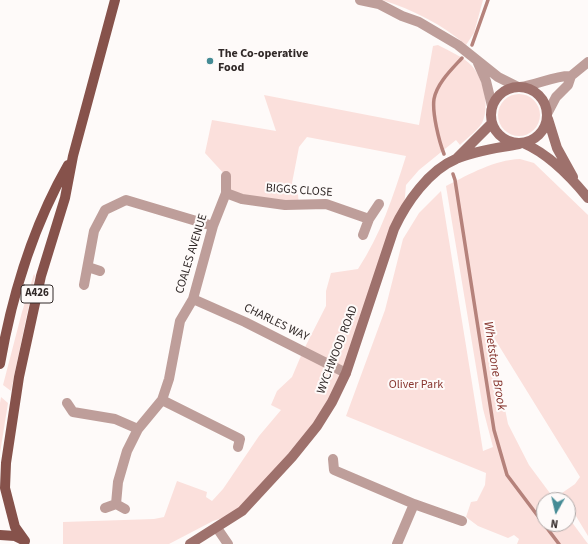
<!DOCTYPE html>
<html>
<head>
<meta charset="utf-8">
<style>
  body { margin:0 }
  #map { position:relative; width:588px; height:544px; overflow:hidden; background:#fefaf9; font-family:"Source Sans 3",sans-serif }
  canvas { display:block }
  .north { position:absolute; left:536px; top:492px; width:40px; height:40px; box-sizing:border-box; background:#fefaf9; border:1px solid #aca6a5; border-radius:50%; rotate:188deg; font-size:11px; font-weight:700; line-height:16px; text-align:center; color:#312928 }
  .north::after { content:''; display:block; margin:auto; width:14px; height:18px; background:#458b95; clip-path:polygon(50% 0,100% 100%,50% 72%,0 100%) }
</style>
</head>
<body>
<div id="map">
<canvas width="588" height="544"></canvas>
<div class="north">N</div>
</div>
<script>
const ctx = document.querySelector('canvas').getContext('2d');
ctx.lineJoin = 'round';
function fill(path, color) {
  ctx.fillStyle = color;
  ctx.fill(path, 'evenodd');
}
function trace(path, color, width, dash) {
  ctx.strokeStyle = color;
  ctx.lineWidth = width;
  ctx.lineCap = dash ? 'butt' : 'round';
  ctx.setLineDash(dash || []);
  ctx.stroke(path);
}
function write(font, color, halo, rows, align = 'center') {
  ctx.font = font + ' "Source Sans 3",sans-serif';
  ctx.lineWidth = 4;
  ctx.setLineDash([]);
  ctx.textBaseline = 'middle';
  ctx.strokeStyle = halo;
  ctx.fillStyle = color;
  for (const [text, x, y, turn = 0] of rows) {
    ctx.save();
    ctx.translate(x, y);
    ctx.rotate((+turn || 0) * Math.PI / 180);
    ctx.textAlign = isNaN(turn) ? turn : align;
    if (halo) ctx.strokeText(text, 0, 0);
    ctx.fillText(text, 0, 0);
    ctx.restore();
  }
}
fill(new Path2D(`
  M382 0H483L474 33 466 45C443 25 412 9 382 0Z
  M438 45C449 51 464 57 472 66 484 80 490 107 482 123 477 131 467 138 460 145L456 140 419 170 406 185 404 208 332 402 238 513 213 521 169 544H63V522L154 519 164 517 177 481 207 492 206 497 212 501 223 489 259 436 281 410 271 405 277 391 292 377 303 351 326 306V291L331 273 358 269C381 234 393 197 406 156L307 137 299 147 292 183 298 195 299 205 226 193V176L205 153 212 120 276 131 264 95 419 125 433 46Z
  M498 115a21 21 0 1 1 42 0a21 21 0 1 1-42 0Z
  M520 159 534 163 588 215V536L562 493 575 484 580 477 483 320 495 359 508 424 529 465 555 500H544V524H568V517L588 544H517L519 539 514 535 508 538 478 526 466 517 471 502 477 501 485 485 486 473 346 416 385 310 403 239 419 213 441 191 483 451 493 447 483 409 446 186C470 174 494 160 520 159Z
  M34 274 35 276 11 391 3 385 22 312Z
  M1 397 8 403 0 453V403Z`), '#fbe0dc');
trace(new Path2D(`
  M472 45 488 0
  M444 154C439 141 432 113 434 99 437 83 452 69 462 58
  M453 174 455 180 494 430 507 475 559 544`), '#b5827b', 3.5);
trace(new Path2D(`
  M360 0 379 4 402 16 419 22 458 45 498 77 518 87
  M478 63 486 81 492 106
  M520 87C537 85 556 75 571 76
  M547 114 556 97 568 85 571 76 588 62
  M226 193 242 199 285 205 326 204 369 219
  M363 235 369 219 379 204
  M88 267 100 271
  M84 285 94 231 105 210 126 200 213 226
  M193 299 245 322 346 373
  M162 400 240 439 238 447
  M67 403 73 412 115 419 138 429
  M333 459 334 470 414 504 397 544
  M116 504 125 509
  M414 504 462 521
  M105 508 116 504 118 482 127 451 138 429 162 400 169 379 180 321 193 299 213 226 226 193V176
  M217 528 228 544`), '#be9e9a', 10);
trace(new Path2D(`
  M491 115a28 28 0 1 1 56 0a28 28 0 1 1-56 0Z
  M548 119 557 148 573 177
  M523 143C549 154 570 176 588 198
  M456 159 492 123
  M190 544 242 511 292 457 317 426 332 402 346 373 394 229C406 203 429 170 456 159 476 150 499 148 519 144`), '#9e716c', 10);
trace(new Path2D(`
  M0 364C12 295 33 226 68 165
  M0 535 15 536 25 541
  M25 541 15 527 5 488 6 463 19 377 41 276 65 198 73 156 115 0`), '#86524b', 10);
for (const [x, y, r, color] of [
  [210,61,4,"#458b95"]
]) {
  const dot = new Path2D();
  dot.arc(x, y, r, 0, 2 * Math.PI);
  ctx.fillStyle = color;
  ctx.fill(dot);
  trace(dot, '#fefaf9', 1.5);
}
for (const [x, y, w] of [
  [37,294,32]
]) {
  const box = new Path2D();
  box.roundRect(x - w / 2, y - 9, w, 18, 3);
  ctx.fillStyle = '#fefaf9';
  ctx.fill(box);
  trace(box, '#312928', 1);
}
write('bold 11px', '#312928', null, [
  ["A426",37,294]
]);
write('bold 12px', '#312928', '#fefaf9', [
  ["The Co-operative",218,54],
  ["Food",218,68]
], 'left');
write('12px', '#312928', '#fefaf9', [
  ["BIGGS CLOSE",299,191,4],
  ["COALES AVENUE",192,254,-73],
  ["CHARLES WAY",276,323,26],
  ["WYCHWOOD ROAD",338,350,-69]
]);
write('12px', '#893730', '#fefaf9', [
  ["Oliver Park",416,385]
]);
write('italic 13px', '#823029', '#fefaf9', [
  ["Whetstone Brook",494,366,81]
]);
</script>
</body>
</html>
